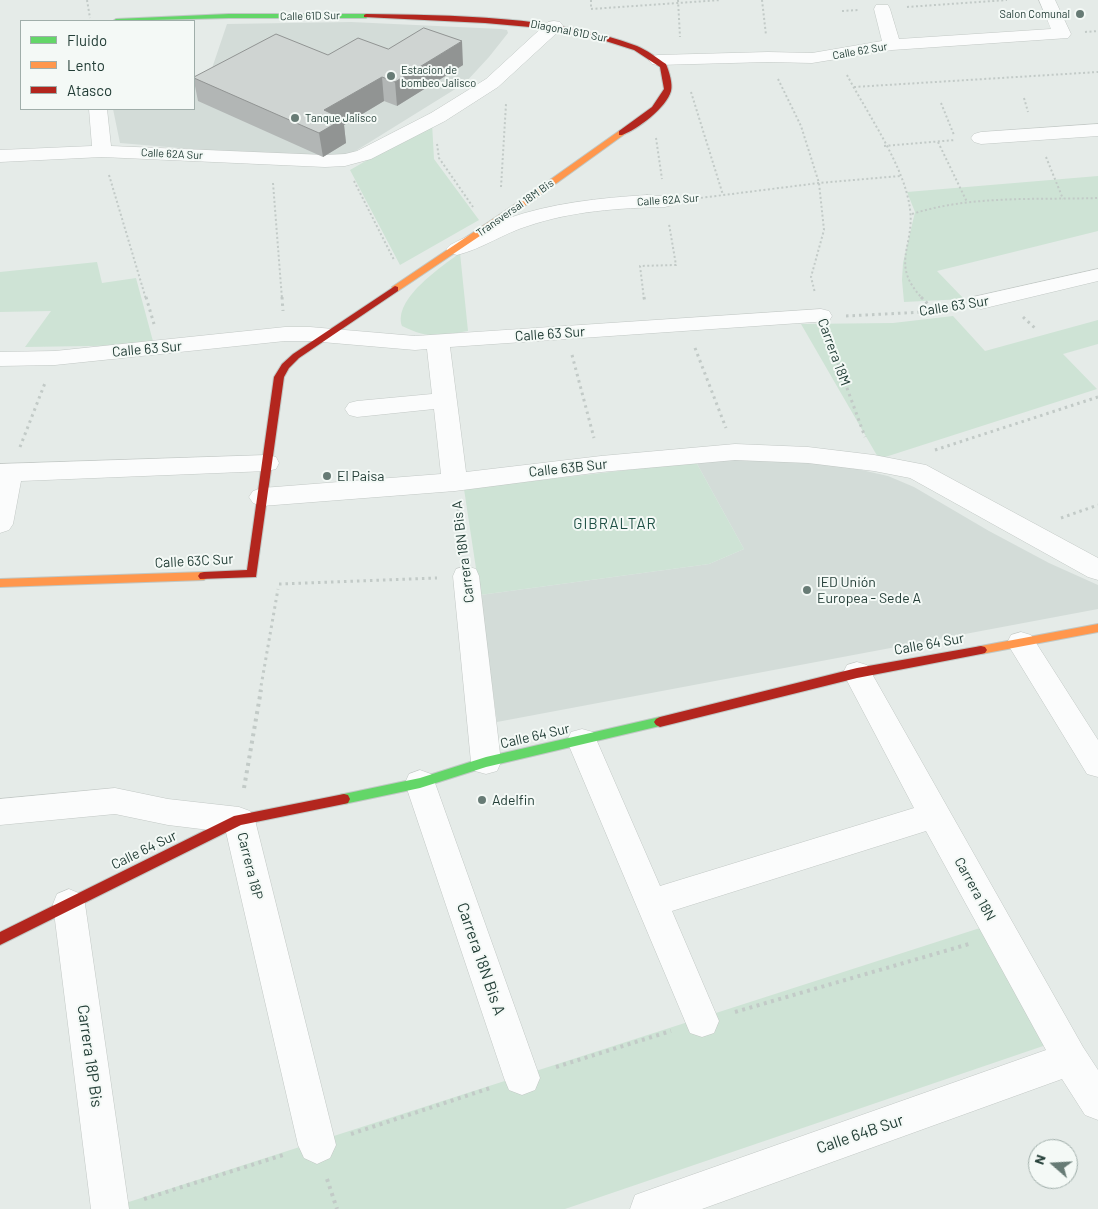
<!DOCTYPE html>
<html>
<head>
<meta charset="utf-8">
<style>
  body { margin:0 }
  #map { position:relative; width:1098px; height:1209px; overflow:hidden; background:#e5ebe8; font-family:Barlow,sans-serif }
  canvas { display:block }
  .legend { position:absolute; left:20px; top:20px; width:175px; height:90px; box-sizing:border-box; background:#f4f9f6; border:1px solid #a0aeaa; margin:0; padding:6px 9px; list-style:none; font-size:15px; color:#233e37 }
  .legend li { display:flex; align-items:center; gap:10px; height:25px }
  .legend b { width:25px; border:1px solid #a0aeaa }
  .north { position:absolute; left:1028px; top:1139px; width:50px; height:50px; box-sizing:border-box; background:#f4f9f6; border:1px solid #a0aeaa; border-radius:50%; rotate:289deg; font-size:14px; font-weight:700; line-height:20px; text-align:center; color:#233e37 }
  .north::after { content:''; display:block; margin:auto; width:18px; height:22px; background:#677b75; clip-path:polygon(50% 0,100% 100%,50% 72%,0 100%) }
</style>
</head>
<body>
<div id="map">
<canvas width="1098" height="1209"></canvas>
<ul class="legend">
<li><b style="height:6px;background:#63d668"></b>Fluido</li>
<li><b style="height:6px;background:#ff974d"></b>Lento</li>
<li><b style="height:6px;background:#b3261e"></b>Atasco</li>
</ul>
<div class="north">N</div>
</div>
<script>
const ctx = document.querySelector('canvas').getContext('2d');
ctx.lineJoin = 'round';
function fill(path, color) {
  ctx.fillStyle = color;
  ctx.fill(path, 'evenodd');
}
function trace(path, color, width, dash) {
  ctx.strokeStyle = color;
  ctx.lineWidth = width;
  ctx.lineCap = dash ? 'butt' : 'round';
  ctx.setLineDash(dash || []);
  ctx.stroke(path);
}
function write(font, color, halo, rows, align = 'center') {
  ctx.font = font + ' Barlow,sans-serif';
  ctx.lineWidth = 4;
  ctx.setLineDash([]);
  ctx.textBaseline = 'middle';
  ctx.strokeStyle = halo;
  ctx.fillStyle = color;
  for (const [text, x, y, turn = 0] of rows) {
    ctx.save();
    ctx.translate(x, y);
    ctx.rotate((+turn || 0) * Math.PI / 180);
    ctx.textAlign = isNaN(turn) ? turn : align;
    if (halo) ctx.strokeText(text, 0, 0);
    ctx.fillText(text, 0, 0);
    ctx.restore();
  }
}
fill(new Path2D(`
  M351 22 501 29 507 30 508 33 489 57 465 83 349 155 323 160 120 143 113 109H194V85L207 83 227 24Z
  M751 459 806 462 857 469 888 476 914 487 989 531 1049 563 1098 585V609L497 722 480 595 709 564 744 549 696 462Z`), '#d3dcd8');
fill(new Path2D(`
  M432 123 434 159 479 220 400 265 350 170Z
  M1098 176V231L937 271 964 299 904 302 902 280 903 263 915 212 907 192Z
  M460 253 468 331C440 336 428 339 402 326 393 299 441 267 460 253Z
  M97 262 102 283 136 278 154 345 25 347 51 311 0 312V272Z
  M953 316 985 351 1098 320V344L1063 354 1097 389 879 459 801 324 893 323Z
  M696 462 744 549 709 564 480 595 464 489Z
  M980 928 1049 1044 565 1209H107Z`), '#cee3d5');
const street = new Path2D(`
  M1039 0H1055L1071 34 1068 38 892 50 812 63 768 62 658 65 652 64 649 60 652 56 658 55 768 52 812 53 882 41 874 9 876 5H888L890 9 899 39 1051 29Z
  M554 21 560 22 563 26 560 30 498 87 445 121 371 159 345 166 325 167 102 157 0 162V150L92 146 89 109H107L111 146 325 155 345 154 357 151 431 113 486 79 548 22Z
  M1098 124V136L981 144 974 142 971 138 974 134 981 132Z
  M647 195 672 197 675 201 672 205 665 207C619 208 572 211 528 226 504 233 482 249 457 255L450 253 446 249 450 245C468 236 487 226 506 219 551 203 599 198 647 195Z
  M1098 269V281L981 309 973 307 970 302 973 297Z
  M821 309 829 311 832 316 829 321 450 347 466 472 601 456 735 444 808 447 874 455 926 465 1098 558V580L1088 577 910 478 874 471 808 463 735 460 601 472 455 491 262 506 253 503 249 497 253 491 262 488 441 474 434 409 357 417 349 415 345 409 349 403 357 401 432 394 427 349 415 350 310 341H285L55 365 0 366V352L55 351 285 327H310L415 336Z
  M267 455 276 457 279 463 276 469 267 471 21 481 13 524 9 530 0 533V464Z
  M466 566 476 569 479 576 501 762 497 771 486 774 475 771 471 762 453 576 456 569Z
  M1021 632 1031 635 1098 740V777L1087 774 1007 643 1011 635Z
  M857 662 867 665 1083 1047 1098 1070V1120L1085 1115 1062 1079 702 1209H630L635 1195 649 1190 1046 1050 926 831 672 911 719 1021 714 1033 702 1037 690 1033 567 741 571 732 582 729 593 732 660 886 914 808 843 673 847 665Z
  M420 770 431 774 435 783 540 1078 535 1090 522 1095 509 1090 504 1078 405 783 409 774Z
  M115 788 168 799 239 807 250 811 255 820 336 1145 330 1158 317 1164 304 1158 298 1145 226 832 168 825 115 814 0 825V799Z
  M69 889 81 894 85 904 129 1209H91L53 904 57 894Z`);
const fast = new Path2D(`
  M229 14H366L369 16 366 18H229L113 21 116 19Z
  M660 717 664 719 666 722 664 725 486 767 420 788 344 804 340 803 338 799 340 795 344 794 420 778 486 757Z`);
const slow = new Path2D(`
  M619 131 626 133 529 203 398 291H392V287L523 199Z
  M204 572 210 576 204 580 0 587V579Z
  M1098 624V632L981 654 977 653 975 650 977 647 981 646Z`);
const jam = new Path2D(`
  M366 14C450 15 559 16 637 46 647 50 657 58 666 64 669 71 673 84 671 91 667 107 637 130 622 135H619V131L652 107 664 89 660 67 634 50 593 37 541 28 485 23 364 17V15Z
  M395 286 398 287V291L299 358 289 368 284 377 256 577 200 579 198 576 200 573 204 572 247 570 274 377 282 364 293 354Z
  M981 646 985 647 987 650 985 653 981 654 857 678 660 727 656 725 654 722 656 719 660 717 857 668Z
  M344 794 348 795 350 799 348 803 344 804 241 825 0 945V932L234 816Z`);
trace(street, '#c2c8c5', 1);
trace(fast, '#c0c8c5', 2);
trace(slow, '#c0c8c5', 2);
trace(jam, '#c0c8c5', 2);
trace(new Path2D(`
  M87 0 90 18
  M591 0V9
  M678 0 680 37
  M762 0 766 35
  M907 7 1007 0
  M591 9 721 0
  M842 11 859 10
  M1085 32 1098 31
  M847 75C867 113 905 167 910 209 915 247 889 264 923 299
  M778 79 801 126 819 183 824 230 811 277 815 293
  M854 87 1098 72
  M691 92 723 195
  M1024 98 1028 112
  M941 103 954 135
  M656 138 662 179
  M938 142 967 202
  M437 144 439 158 473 207
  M884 146 955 140
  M1046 157 1063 199
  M109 175 146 299
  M354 181 394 260
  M273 183 282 299
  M501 187 506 104
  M692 199 819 183 900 176
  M912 214C971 195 1036 200 1098 198
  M644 299 640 266 676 265 669 224`), '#c2cac7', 2, [2, 2.5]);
trace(new Path2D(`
  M146 297 154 324
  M282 297 283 311
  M644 297 645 303
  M921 297 935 311
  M846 316 924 312 956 307
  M1023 317 1036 329
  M829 339 865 437
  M695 348 726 428
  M572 355 594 438
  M20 447 45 383
  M935 450 1098 397
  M458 508 463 549
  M1061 518 1098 505
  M279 584 437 578
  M260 692 278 589`), '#c2cac7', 3, [2.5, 4]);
trace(new Path2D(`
  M244 788 261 690
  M735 1012 969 944
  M556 1067 671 1031
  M351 1134 490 1088
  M327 1179 337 1209
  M144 1199 283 1155`), '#c2cac7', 4, [3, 4.5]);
fill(street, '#fbfcfc');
fill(fast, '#63d668');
fill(slow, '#ff974d');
fill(jam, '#b3261e');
fill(new Path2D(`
  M388 49 463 65 397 106 384 101 344 125 346 143 323 157 198 101 194 81V77L328 55Z`), '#b2b6b5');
fill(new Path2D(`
  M462 41 463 65 397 106 395 82Z
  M382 77 384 101 344 125 346 143 323 157 319 133 324 110Z`), '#919493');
const building = new Path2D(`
  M424 28 462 41 395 82 382 77 324 110 343 119 319 133 194 78V77L276 34 328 55 358 38 388 49Z`);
fill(building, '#cfd4d2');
trace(building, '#919493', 1);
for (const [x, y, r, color] of [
  [1080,14,5,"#677b75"],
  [391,76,5,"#677b75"],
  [295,118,5,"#677b75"],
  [327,476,5,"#677b75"],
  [807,590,5,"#677b75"],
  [482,800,5,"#677b75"]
]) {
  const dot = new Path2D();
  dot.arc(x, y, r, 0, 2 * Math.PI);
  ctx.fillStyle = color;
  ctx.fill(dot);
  trace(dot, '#f4f9f6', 2);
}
write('11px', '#233e37', '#f4f9f6', [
  ["Salon Comunal",1070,14,"right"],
  ["Estacion de",401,70],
  ["bombeo Jalisco",401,83],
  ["Tanque Jalisco",305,118]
], 'left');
write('11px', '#233e37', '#f4f9f6', [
  ["Calle 61D Sur",310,16,-1],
  ["Diagonal 61D Sur",569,31,11],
  ["Calle 62 Sur",860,51,-10],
  ["Calle 62A Sur",172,154,3],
  ["Calle 62A Sur",668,200,-4],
  ["Transversal 18M Bis",515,208,-35]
]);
write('14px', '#233e37', '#f4f9f6', [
  ["Calle 63 Sur",954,306,-9],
  ["Calle 63 Sur",550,334,-4],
  ["Calle 63 Sur",147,349,-5],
  ["Carrera 18M",834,352,70],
  ["Calle 63B Sur",568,468,-6],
  ["Carrera 18N Bis A",463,552,-97],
  ["Calle 63C Sur",194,561,-3],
  ["Calle 64 Sur",929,644,-10],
  ["Calle 64 Sur",535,736,-13],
  ["Calle 64 Sur",144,850,-26],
  ["Carrera 18P",250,866,76],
  ["Carrera 18N",975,889,61]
]);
write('14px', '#233e37', '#f4f9f6', [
  ["El Paisa",337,476],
  ["IED Unión",817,582],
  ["Europea - Sede A",817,598],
  ["Adelfin",492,800]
], 'left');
ctx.letterSpacing = '1px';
write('15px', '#1f5045', '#f4f9f6', [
  ["GIBRALTAR",615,524]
]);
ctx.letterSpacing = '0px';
write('16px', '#233e37', '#f4f9f6', [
  ["Carrera 18N Bis A",481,959,71],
  ["Carrera 18P Bis",90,1056,82],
  ["Calle 64B Sur",860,1134,-19]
]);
</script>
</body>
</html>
